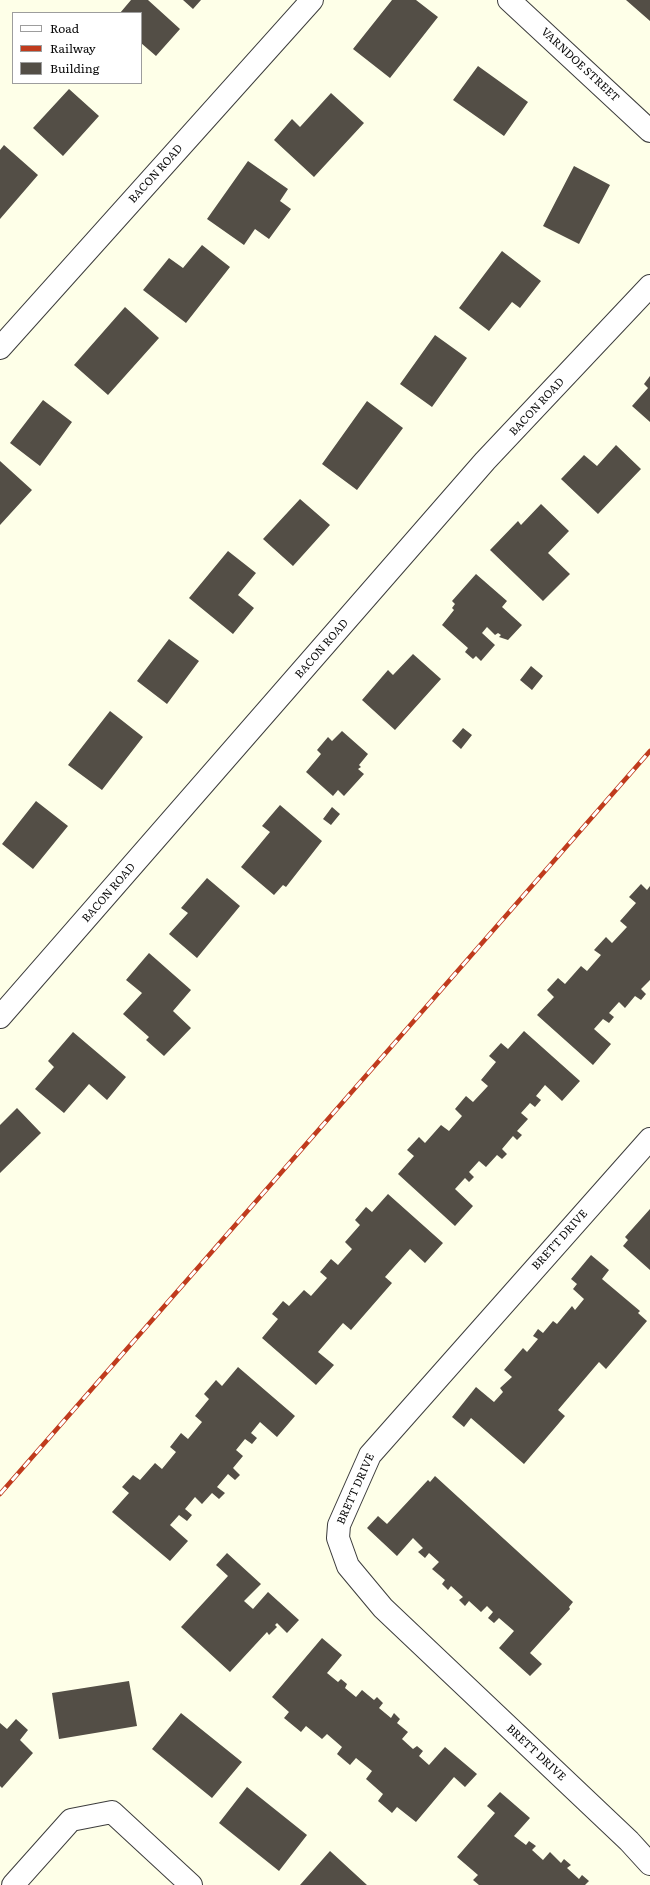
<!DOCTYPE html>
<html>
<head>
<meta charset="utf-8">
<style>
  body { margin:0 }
  #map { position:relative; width:650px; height:1885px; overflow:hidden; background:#feffe8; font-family:Literata,serif }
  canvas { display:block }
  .legend { position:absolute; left:12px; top:12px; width:130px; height:72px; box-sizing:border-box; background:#fff; border:1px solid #9d9d9d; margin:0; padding:5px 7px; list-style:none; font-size:12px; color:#0a0a0a }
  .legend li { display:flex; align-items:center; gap:8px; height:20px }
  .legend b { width:20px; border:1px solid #9d9d9d }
</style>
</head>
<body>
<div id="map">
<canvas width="650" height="1885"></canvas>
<ul class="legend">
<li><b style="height:5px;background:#fff"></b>Road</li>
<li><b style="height:5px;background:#c03b1d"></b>Railway</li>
<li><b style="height:11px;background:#534e46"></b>Building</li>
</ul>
</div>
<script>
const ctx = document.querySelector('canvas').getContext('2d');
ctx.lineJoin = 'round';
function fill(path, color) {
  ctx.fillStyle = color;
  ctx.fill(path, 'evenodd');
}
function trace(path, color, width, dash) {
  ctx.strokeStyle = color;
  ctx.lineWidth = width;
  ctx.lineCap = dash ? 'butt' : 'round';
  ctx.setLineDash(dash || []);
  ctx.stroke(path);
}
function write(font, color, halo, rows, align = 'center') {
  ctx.font = font + ' Literata,serif';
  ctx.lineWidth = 4;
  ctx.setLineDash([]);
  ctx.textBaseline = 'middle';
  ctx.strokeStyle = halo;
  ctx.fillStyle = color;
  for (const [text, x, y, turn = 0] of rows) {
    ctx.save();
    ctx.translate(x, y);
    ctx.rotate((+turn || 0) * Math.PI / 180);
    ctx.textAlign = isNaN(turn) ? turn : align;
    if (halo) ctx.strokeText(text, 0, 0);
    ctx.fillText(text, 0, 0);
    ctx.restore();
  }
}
fill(new Path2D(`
  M131 0H148L180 29 156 56 141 43V13H120Z
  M183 0H201L193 9Z
  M392 0H416L438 17 390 78 353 49Z
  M626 0H650V21Z
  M478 66 528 102 504 136 453 100Z
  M69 89 99 116 63 156 33 128Z
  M331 93 364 123 314 177 274 140 292 119 300 127Z
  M4 145 38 175 0 219V150Z
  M248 161 288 189 280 201 291 209 269 239 255 229 244 245 207 219Z
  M574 166 610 185 579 244 543 226Z
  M202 245 230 267 186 323 143 290 169 258 183 268Z
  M502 251 541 281 520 308 512 302 489 331 459 308Z
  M125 307 159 338 108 395 74 365Z
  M435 335 467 358 432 407 400 384Z
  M650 376V422L632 406 648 388 644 384Z
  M43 400 72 422 40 466 10 443Z
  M367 401 403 428 357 490 322 464Z
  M616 445 641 469 598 514 561 479 584 455 597 466Z
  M0 461 32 490 0 525Z
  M300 499 330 525 293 566 263 539Z
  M541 504 569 531 548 553 570 574 543 601 490 550 518 521 521 525Z
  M228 551 256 573 238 595 254 608 233 634 189 598Z
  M476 574 507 601 502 607 522 625 508 640 499 637 501 635 498 633 495 635 487 627 482 633 495 645 481 661 476 656 473 659 465 652 468 648 442 625 454 610 452 608 455 604 452 601Z
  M169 639 199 661 167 704 137 681Z
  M413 654 441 679 395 730 362 700 388 670 393 675Z
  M531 666 543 676 532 690 520 680Z
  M110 711 143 737 102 790 68 765Z
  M463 728 472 735 461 749 452 741Z
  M342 731 368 754 359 765 361 767 358 769 364 774 344 796 338 790 333 796 306 772 321 754 317 750 328 737 332 741Z
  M36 801 68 826 33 869 2 844Z
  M280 805 322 841 286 887 283 885 274 895 241 867 270 832 262 826Z
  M332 807 340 814 331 825 323 819Z
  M207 878 240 906 197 958 169 934 188 913 181 908Z
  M641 884 647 890 650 886V980L641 989 646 994 641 1000 635 996 625 1008 619 1002 609 1013 614 1017 609 1023 603 1019 594 1029 611 1044 593 1065 537 1015 554 997 547 990 558 978 565 984 581 966 587 971 601 955 594 950 606 937 612 943 627 927 620 921 636 903 629 897Z
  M149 953 191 990 173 1011 191 1028 164 1056 146 1040 149 1037 123 1014 142 993 126 980Z
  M524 1031 580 1081 562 1101 545 1085 536 1096 541 1100 535 1107 530 1103 521 1113 528 1119 517 1131 522 1135 517 1140 513 1136 502 1149 507 1154 502 1159 497 1155 486 1167 479 1161 469 1172 474 1177 469 1182 465 1178 455 1189 473 1206 455 1226 398 1174 414 1156 407 1150 419 1137 425 1143 441 1125 449 1131 462 1116 455 1109 466 1096 473 1102 488 1086 481 1080 496 1062 489 1056 501 1043 508 1049Z
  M73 1032 126 1077 107 1100 89 1084 64 1113 35 1089 54 1067 48 1061Z
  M17 1108 41 1133 0 1173V1125Z
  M388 1194 443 1243 425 1263 410 1249 385 1277 392 1283 351 1330 343 1323 318 1352 334 1365 316 1385 262 1338 278 1319 272 1314 283 1301 289 1306 304 1290 311 1296 327 1278 320 1272 331 1259 338 1265 352 1249 345 1242 360 1225 355 1220 366 1207 372 1212Z
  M650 1209V1270L623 1246 628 1240 625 1237Z
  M591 1255 609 1270 602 1279 640 1311 638 1313 647 1321 606 1369 599 1362 558 1410 565 1416 524 1464 471 1418 464 1427 452 1417 476 1387 494 1402 503 1392 500 1388 512 1377 504 1370 523 1348 527 1352 538 1339 533 1336 538 1329 543 1333 553 1321 557 1324 572 1306 575 1310 584 1299 573 1289 577 1284 571 1279Z
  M238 1367 295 1416 277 1437 260 1422 251 1433 257 1438 252 1444 245 1439 236 1450 243 1456 233 1468 240 1475 235 1480 228 1474 217 1487 225 1493 219 1499 212 1493 202 1504 195 1497 185 1509 192 1515 187 1521 179 1515 170 1525 188 1541 170 1561 112 1512 129 1493 122 1487 133 1475 140 1480 155 1463 162 1469 176 1452 170 1447 181 1433 188 1439 202 1422 195 1416 209 1399 204 1394 216 1380 222 1386Z
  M435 1476 573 1602 569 1607 570 1609 530 1653 542 1664 530 1676 499 1648 514 1631 499 1618 494 1623 488 1618 493 1612 487 1606 481 1612 469 1601 465 1606 459 1600 463 1597 451 1586 448 1590 442 1584 445 1580 432 1569 439 1562 429 1553 425 1558 418 1552 423 1548 413 1538 397 1556 367 1528 378 1516 387 1524 428 1480 430 1482Z
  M227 1553 261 1584 244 1601 253 1609 268 1592 299 1620 287 1633 277 1623 275 1625 277 1627 269 1635 267 1632 230 1672 181 1627 228 1576 216 1565Z
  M322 1638 342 1655 327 1673 338 1682 341 1679 347 1684 345 1688 356 1697 362 1690 374 1700 377 1697 383 1703 379 1708 391 1718 394 1713 400 1719 397 1723 408 1732 402 1739 413 1749 417 1746 423 1751 419 1756 429 1765 445 1747 477 1774 465 1787 454 1777 416 1822 397 1807 392 1813 378 1801 383 1794 366 1779 372 1771 356 1758 350 1765 337 1754 342 1747 327 1734 322 1739 306 1726 301 1732 284 1718 289 1712 272 1697Z
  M129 1681 137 1726 59 1739 52 1693Z
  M181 1713 242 1762 212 1798 152 1749Z
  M16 1719 28 1730 20 1740 33 1753 2 1788 0 1786V1723L7 1729Z
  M247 1787 307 1835 279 1871 219 1823Z
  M500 1792 530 1818 514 1836 526 1845 529 1841 536 1846 532 1850 543 1860 550 1852 561 1863 564 1859 571 1865 567 1868 579 1879 582 1875 589 1881 585 1885H479L473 1880 478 1875 457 1857 495 1813 487 1806Z
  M330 1851 367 1885H300Z`), '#534e46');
const minor = new Path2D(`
  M509 0 650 131
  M0 348 312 0
  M0 1017 485 461 650 286
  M650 1139 370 1455 339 1525 338 1538 348 1566 383 1608 629 1841 650 1864
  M13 1885 71 1820 112 1812 191 1885`);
trace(minor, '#3d3d3d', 24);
trace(minor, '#fff', 22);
const rail = new Path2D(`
  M0 1494 650 751`);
trace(rail, '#c03b1d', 4.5);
trace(rail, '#fff', 3, [9]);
write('11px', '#0a0a0a', '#fff', [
  ["VARNDOE STREET",580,65,43],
  ["BACON ROAD",156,174,-48],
  ["BACON ROAD",537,407,-47],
  ["BACON ROAD",322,649,-49],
  ["BACON ROAD",109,893,-49],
  ["BRETT DRIVE",560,1240,-48],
  ["BRETT DRIVE",356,1489,-66],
  ["BRETT DRIVE",536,1753,43]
]);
</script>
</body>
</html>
